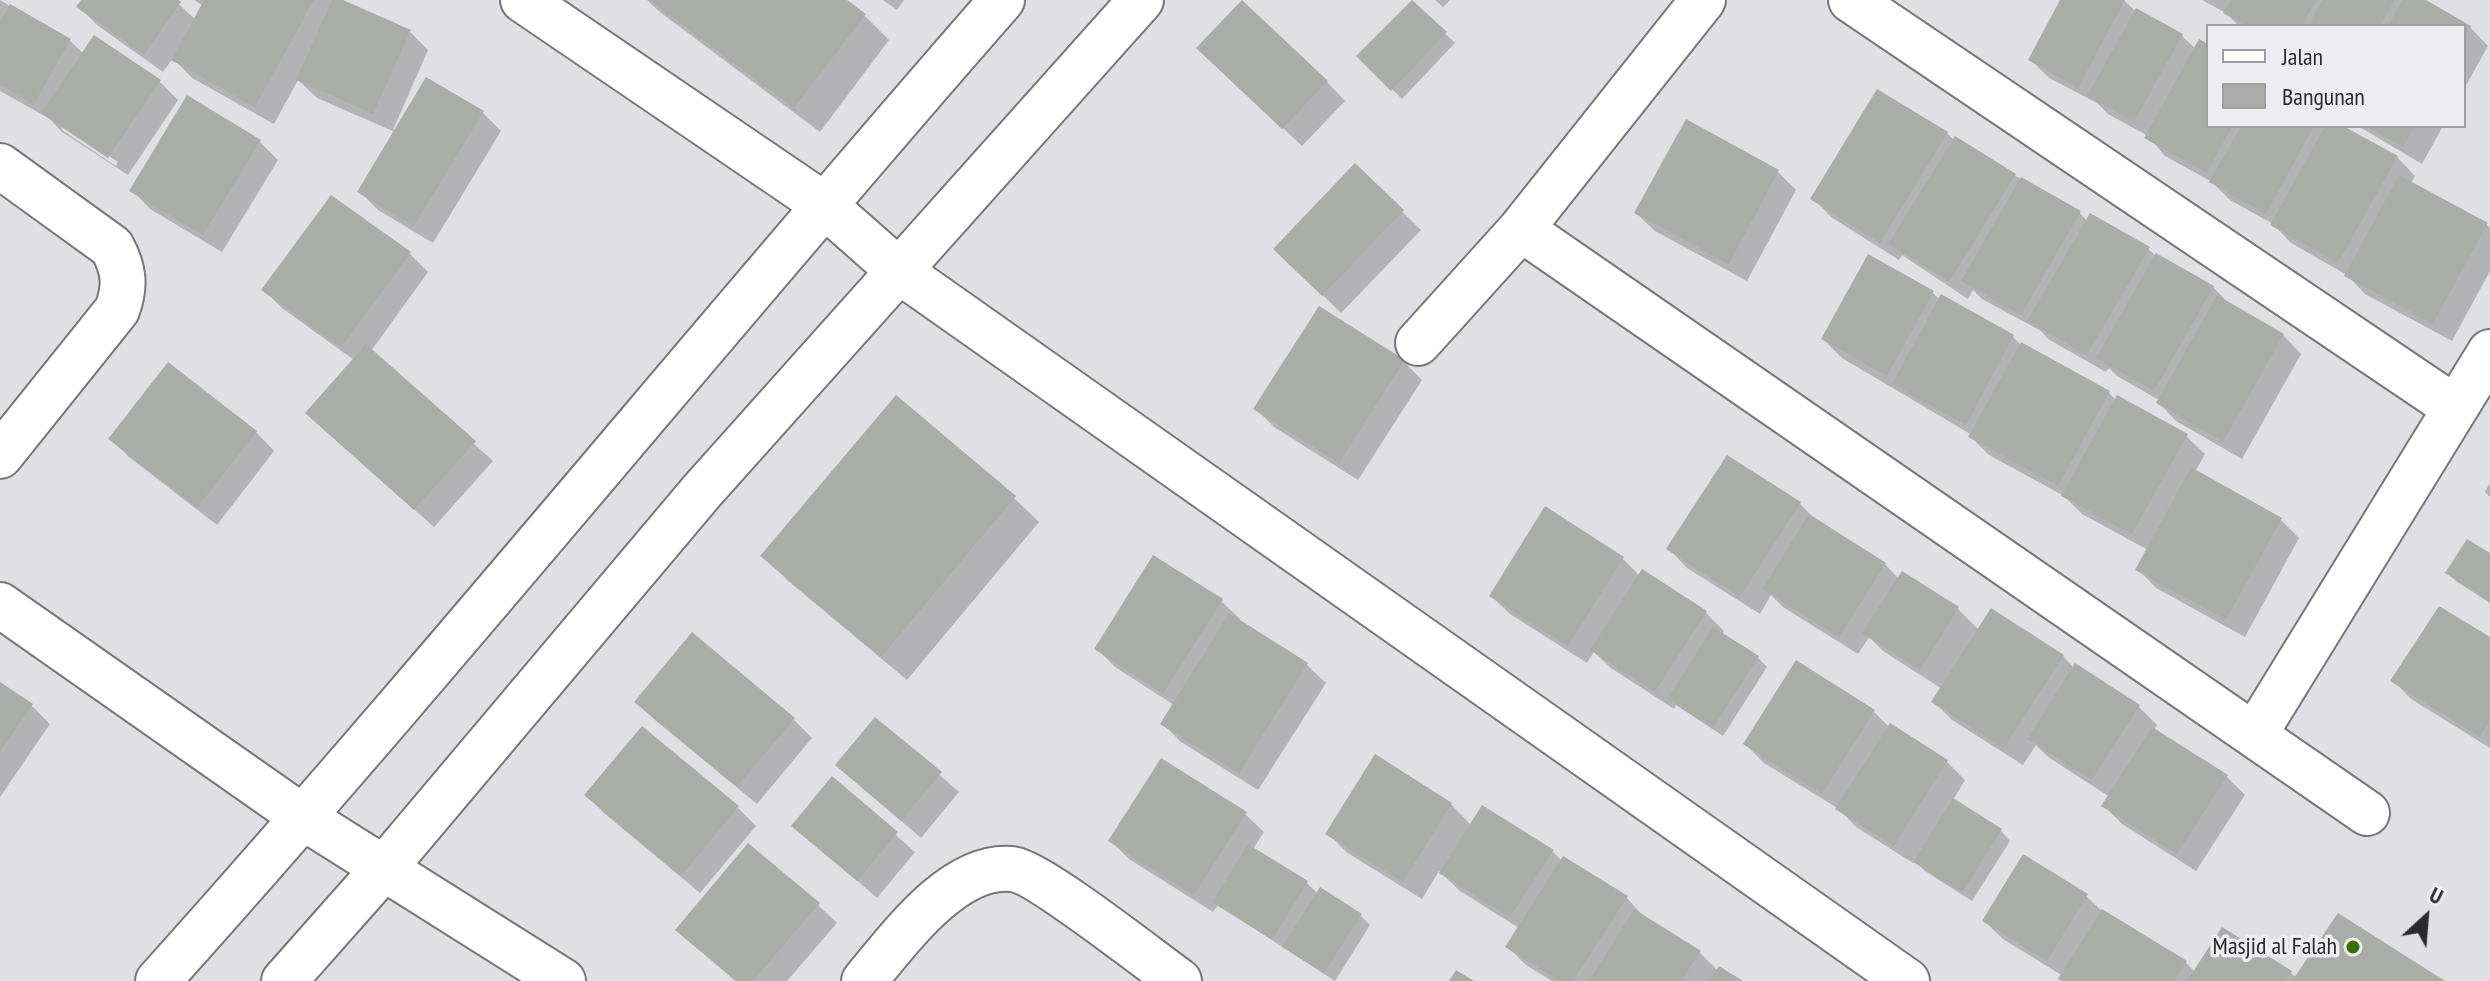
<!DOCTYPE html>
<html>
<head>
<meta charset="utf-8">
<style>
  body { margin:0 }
  #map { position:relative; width:2490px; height:981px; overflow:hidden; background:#e0e0e4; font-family:"PT Sans Narrow",sans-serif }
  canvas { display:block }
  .legend { position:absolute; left:2206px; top:24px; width:260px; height:104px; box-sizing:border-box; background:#ededf1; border:2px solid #9f9fa2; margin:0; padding:10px 14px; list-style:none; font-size:24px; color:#2a2a2c }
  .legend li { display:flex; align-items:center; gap:16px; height:40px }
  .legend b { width:40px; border:2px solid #9f9fa2 }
  .north { position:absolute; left:2386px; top:877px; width:80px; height:80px; -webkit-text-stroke:6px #ededf1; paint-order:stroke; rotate:26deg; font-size:22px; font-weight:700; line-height:32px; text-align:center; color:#2a2a2c }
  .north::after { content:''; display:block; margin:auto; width:28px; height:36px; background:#2a2a2c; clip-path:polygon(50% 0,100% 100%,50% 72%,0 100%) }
</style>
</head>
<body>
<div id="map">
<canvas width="2490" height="981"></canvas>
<ul class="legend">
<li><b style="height:10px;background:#fff"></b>Jalan</li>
<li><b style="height:22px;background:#aaaca8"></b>Bangunan</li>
</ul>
<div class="north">U</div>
</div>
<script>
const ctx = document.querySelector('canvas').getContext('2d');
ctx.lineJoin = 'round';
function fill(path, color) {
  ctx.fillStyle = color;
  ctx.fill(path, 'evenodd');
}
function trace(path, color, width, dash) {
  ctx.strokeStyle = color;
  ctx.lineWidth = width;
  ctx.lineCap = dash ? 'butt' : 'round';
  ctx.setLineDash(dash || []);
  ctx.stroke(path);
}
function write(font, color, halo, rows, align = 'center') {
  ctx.font = font + ' "PT Sans Narrow",sans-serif';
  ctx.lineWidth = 7;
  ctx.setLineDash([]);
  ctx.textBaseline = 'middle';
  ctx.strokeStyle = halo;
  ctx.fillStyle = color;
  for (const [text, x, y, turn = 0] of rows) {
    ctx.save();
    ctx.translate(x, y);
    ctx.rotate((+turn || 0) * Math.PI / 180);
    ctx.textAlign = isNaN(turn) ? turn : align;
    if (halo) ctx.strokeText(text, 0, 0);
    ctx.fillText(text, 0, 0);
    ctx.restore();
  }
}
fill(new Path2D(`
  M0 0 70 41 84 54 95 38 160 82 178 100 128 175 62 132 50 119 0 91ZM62 125 118 162 116 166 62 130Z
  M84 0H174L195 19 203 6 194 0H339L410 32 428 50 393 130 482 112 501 131 433 243 378 210 359 191 395 132 317 98 298 80 274 124 192 78 173 58 163 72 97 25 79 7Z
  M647 0H844L865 16 889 40 820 132 660 12Z
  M883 0H904L897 10Z
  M1435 0H1450L1443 7Z
  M2063 0H2124L2136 12 2182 36 2196 49 2208 47V126H2338L2397 157 2415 176 2411 183 2487 225 2490 228V271L2452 341 2365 294 2347 275 2291 243 2273 224 2230 200 2212 182 2165 156 2148 136 2108 114 2097 103 2049 78 2030 59Z
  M2202 0H2422L2470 27 2488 46 2464 89V26H2239L2226 13Z
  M1412 2 1455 43 1402 99 1359 56Z
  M1218 67 1327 82 1345 101 1302 146Z
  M2358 126H2443L2422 164Z
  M1947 133 1955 141 2080 213 2087 221 2148 249 2156 256 2213 287 2229 304 2283 335 2301 354 2242 459 2176 421 2158 402 2159 400 2117 376 2109 368 2106 372 2048 339 2041 331 1982 299 1973 290 1968 299 1902 255 1899 260 1831 217 1813 198Z
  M260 142 278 160 222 252 150 209 132 190Z
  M1355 166 1421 230 1341 313 1276 249Z
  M1778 172 1796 190 1747 281 1655 231 1636 213Z
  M331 198 410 254 428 272 371 351 493 461 434 527 326 431 354 360 282 308 264 290Z
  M1932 292 1940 300 2013 337 2020 344 2109 393 2116 400 2186 436 2205 454 2195 472 2281 520 2299 538 2245 637 2156 588 2138 569 2148 550 2082 514 2064 496 1989 455 1971 437 1972 435 1842 358 1823 339Z
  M1404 362 1422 380 1358 480 1274 427 1256 409Z
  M256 432 274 451 217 525 129 457 111 439Z
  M2490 483V497L2485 492Z
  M1014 498 1039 522 907 680 787 580 763 555Z
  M1800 504 1818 522 1885 564 1899 579 1902 573 1958 609 1979 630 2063 656 2074 668 2138 706 2157 725 2154 730 2226 776 2245 795 2196 871 2122 824 2104 806 2110 797 2048 757 2036 745 2023 765 1952 720 1934 702 1942 689 1883 651 1869 637 1858 654 1783 607 1771 595 1760 614 1687 568 1669 549Z
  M1545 509 1623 559 1640 576 1705 612 1724 631 1721 635 1758 658 1767 667 1723 736 1676 705 1674 709 1611 668 1594 652 1587 663 1510 614 1491 596Z
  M2490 556V603L2457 582 2448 573Z
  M1221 601 1240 619 1238 622 1307 665 1326 683 1258 790 1181 742 1162 723 1174 705 1115 667 1096 648Z
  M693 635 794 720 812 738 757 804 655 720 637 702Z
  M2490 640V748L2411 699 2393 680Z
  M0 684 31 705 50 724 0 797Z
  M1874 712 1889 727 1947 762 1965 780 1953 800 2001 831 2010 841 1972 901 1925 871 1915 861 1913 863 1856 827 1839 809 1764 763 1745 744Z
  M876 720 959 792 921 838 837 765Z
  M642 729 738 808 756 826 700 893 605 814 586 795Z
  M832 779 915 852 877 898 793 825Z
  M1451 804 1471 825 1552 851 1562 861 1626 897 1644 917 1699 952 1718 971 1739 981H1552L1526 965 1508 947 1519 928 1460 891 1439 871 1422 899 1346 852 1328 833Z
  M1245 814 1264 832 1253 849 1307 883 1318 894 1360 915 1370 925 1335 981 1218 905 1213 912 1129 859 1111 841Z
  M2086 896 2103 912 2185 962 2195 972H2290L2297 978 2441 981H2063V976L2003 939 1984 921Z
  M818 905 837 923 787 981H735L678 930Z`), '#0003');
fill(new Path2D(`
  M81 0H178L181 2 144 55 76 7Z
  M204 0H314L255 107 171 60Z
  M332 0H343L411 30 373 114 296 80Z
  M649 0H847L866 14 794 108Z
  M1242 0 1328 81 1282 129 1196 48Z
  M1412 0 1447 32 1391 91 1356 56Z
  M2060 0H2125L2078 88 2028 60Z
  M2231 0H2316L2302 26H2246L2223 13Z
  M2322 0H2395L2380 26H2308Z
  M2402 0H2426L2471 26 2464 38V26H2388Z
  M10 4 71 39 34 104 0 85V22Z
  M2136 8 2183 34 2134 122 2087 96Z
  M94 35 161 80 108 158 41 113Z
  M2199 39 2208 44V126H2232L2207 173 2144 138Z
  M426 77 484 111 414 226 357 192Z
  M1877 89 1948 132 1880 243 1810 199Z
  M187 95 261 140 203 235 129 191Z
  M1686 119 1779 170 1729 264 1634 213Z
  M2241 126H2314L2266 214 2209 182Z
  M2325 126H2343L2398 156 2338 263 2270 225Z
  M2365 126H2415L2403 147Z
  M1955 136 2016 174 1949 282 1888 244Z
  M1355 163 1404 210 1322 296 1273 249Z
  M2399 175 2488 223 2433 324 2344 276Z
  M2021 177 2081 211 2021 315 1961 281Z
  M331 195 411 252 341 348 261 290Z
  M2090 213 2150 247 2087 355 2027 321Z
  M2156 253 2214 286 2154 391 2096 358Z
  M1868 254 1934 291 1887 376 1821 339Z
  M1941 294 2014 335 1966 425 1892 384Z
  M2217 295 2284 334 2223 442 2156 403Z
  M1319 306 1405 360 1339 463 1253 409Z
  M2021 342 2110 391 2058 486 1968 437Z
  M366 344 476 441 414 510 305 413Z
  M168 362 257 431 197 508 108 439Z
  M896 395 1016 496 881 657 760 556Z
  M2117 395 2188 434 2132 534 2061 496Z
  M1727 455 1801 502 1740 597 1666 549Z
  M2191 467 2282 518 2226 620 2135 570Z
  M1545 506 1624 557 1568 646 1489 596Z
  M1809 514 1886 563 1839 637 1762 589Z
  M2467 539 2490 553V602L2445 573Z
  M1153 555 1223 599 1163 694 1094 649Z
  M1642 569 1707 611 1655 692 1590 650Z
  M1902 571 1959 607 1920 670 1862 633Z
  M2439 606 2490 637V721L2480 737 2390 681Z
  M1991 608 2064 655 2004 748 1931 702Z
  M1229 613 1308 663 1239 773 1160 724Z
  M1713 627 1759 656 1713 728 1667 699Z
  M692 632 795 718 737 787 634 702Z
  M1796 660 1875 710 1822 794 1743 744Z
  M2075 663 2140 705 2092 780 2027 739Z
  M0 682 33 704 0 752Z
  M875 717 942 772 901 821 835 765Z
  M1890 723 1948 760 1894 846 1835 809Z
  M642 726 739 806 681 876 584 795Z
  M2152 727 2228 775 2177 854 2101 806Z
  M1375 754 1452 803 1403 882 1325 834Z
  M1161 758 1247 812 1194 895 1108 841Z
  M832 776 898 832 857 881 791 826Z
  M1953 798 2002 829 1962 893 1913 862Z
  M1482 805 1554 850 1510 917 1439 873Z
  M748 843 820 903 753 981H736L675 930Z
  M1248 844 1308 881 1272 940 1212 902Z
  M2023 854 2088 894 2047 961 1982 921Z
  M1563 856 1628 896 1573 981H1560L1505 947Z
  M1320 887 1362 914 1324 973 1282 947Z
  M1634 909 1701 951 1681 981H1589Z
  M2102 909 2187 961 2174 981H2062L2058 979Z
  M2338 913 2445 981H2292Z
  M2222 927 2292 971 2285 981H2187Z
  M1719 966 1743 981H1709Z
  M1456 970 1474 981H1449Z`), '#aaaca8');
const minor = new Path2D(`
  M523 0 823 204 899 271 1907 981
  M1851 0 2454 407
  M0 166 112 247C124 269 126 286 117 310L0 456
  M1521 229 2367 813
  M1418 343 1521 229 1703 0
  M0 605 304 818 563 981
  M2255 734 2490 352
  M158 981C446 660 718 324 1002 0
  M284 981 385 867 702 491 1141 0
  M864 981C898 941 952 864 1011 869 1036 870 1151 961 1179 981`);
trace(minor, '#77777b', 48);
trace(minor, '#fff', 44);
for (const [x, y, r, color] of [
  [2353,947,8,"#397100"]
]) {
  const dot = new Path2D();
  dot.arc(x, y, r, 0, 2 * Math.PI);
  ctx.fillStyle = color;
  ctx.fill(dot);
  trace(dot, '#ededf1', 3);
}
write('24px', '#2a2a2c', '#ededf1', [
  ["Masjid al Falah",2337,947]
], 'right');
</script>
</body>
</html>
